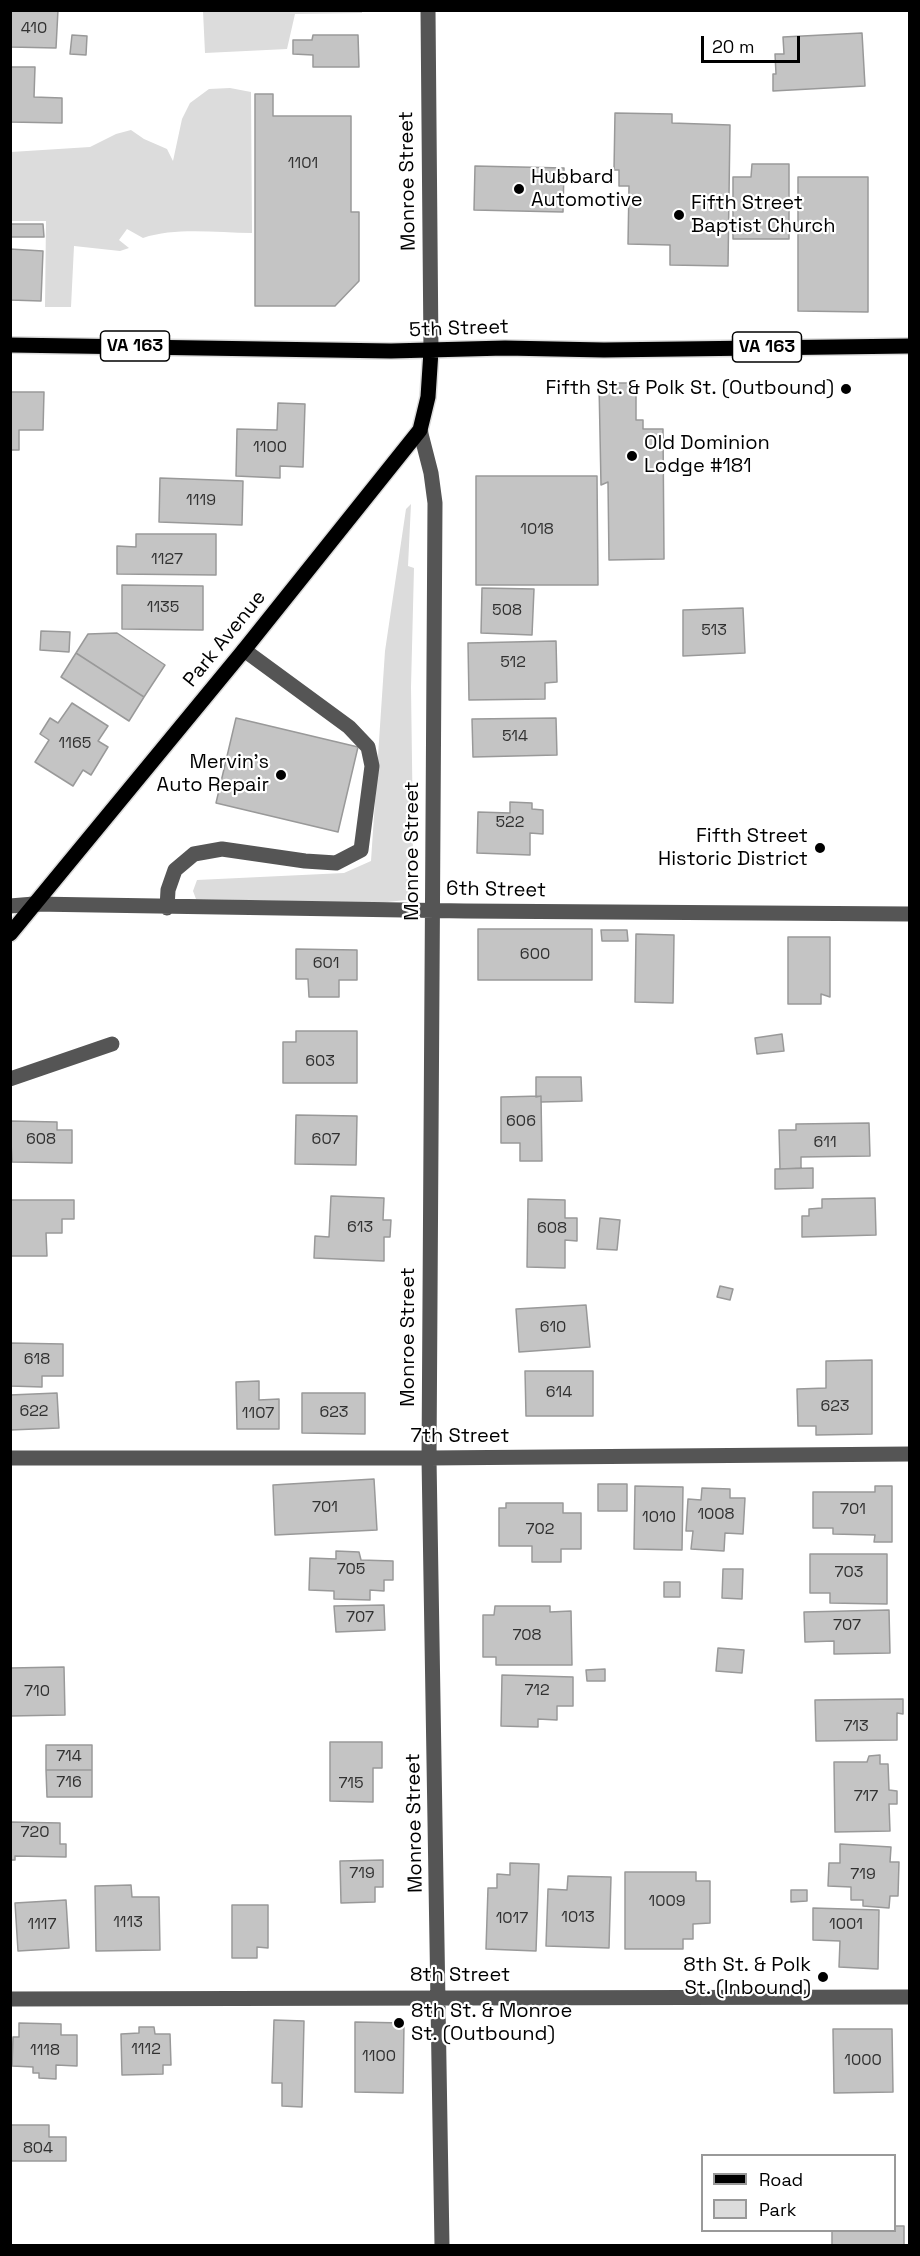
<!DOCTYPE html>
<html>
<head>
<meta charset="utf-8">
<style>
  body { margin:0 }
  #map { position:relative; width:920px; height:2256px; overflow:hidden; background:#fff; font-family:"Space Grotesk",sans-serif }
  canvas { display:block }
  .frame { position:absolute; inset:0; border:12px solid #000; pointer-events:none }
  .legend { position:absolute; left:701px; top:2154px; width:195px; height:78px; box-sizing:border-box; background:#fff; border:2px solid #999; margin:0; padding:8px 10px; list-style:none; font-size:18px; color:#000 }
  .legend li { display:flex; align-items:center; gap:12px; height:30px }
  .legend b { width:30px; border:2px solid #999 }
  .scale { position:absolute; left:701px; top:36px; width:99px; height:27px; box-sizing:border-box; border:3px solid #000; border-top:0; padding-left:8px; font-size:18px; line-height:21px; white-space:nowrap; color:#000; -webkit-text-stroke:4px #fff; paint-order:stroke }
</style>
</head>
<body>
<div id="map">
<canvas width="920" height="2256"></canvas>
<div class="frame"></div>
<ul class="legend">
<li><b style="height:8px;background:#000"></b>Road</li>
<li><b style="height:16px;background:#dcdcdc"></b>Park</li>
</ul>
<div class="scale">20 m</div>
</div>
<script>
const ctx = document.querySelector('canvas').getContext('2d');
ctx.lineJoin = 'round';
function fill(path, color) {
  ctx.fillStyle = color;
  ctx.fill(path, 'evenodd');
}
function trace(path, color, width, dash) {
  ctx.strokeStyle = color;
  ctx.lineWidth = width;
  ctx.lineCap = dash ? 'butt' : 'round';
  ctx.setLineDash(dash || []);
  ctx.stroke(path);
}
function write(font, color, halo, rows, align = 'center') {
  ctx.font = font + ' "Space Grotesk",sans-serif';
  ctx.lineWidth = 4.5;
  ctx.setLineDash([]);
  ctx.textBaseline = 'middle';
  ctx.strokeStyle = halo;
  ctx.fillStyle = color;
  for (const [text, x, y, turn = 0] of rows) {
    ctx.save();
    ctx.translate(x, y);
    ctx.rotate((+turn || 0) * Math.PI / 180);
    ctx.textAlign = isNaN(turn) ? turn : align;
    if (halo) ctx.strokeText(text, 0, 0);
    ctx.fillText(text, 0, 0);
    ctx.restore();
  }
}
fill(new Path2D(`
  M362 10V13L295 14 287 49 205 53 203 11Z
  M230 88 251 92 252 233C217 233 176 227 143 238L127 229 119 240 129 248 120 251 74 246 71 307H45L46 221H11V152L90 147 116 134 131 130 144 139 167 149 173 161 182 119 190 103 209 89Z
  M411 504 408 566 414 568 411 687 413 835 412 895 406 900 378 903 196 899 193 891 197 880 344 873 371 861 385 651 406 509Z`), '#dcdcdc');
const building = new Path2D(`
  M10 10H58L56 48 10 47Z
  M862 33 865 86 773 91V74H776L775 54H784L783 37Z
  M72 35 87 36 86 55 70 54Z
  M313 35H358L359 67H313V55L293 54V40H312Z
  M10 67H35L34 97 62 98V123L10 122Z
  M255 94H273V116H351V212H359V281L335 306H255Z
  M615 113 672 114V123L730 125 728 266 670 265V245L628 244 629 186H619V170H614Z
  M752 164H789V239H733V177H751Z
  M475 166 564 168 563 212 474 210Z
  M798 177H868V312L798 311Z
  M10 224H43L44 237H10Z
  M10 249 43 251 41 301 10 300Z
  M599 383H636V420H643V429H663L664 559 609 560 608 482 601 485Z
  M10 392H44L43 430H19V450H10Z
  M278 403 305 404 303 467 280 466V478L236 476 237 429 277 430Z
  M476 476H597L598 585H476Z
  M160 478 243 481 242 525 159 522Z
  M136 534H216V575L117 574V546L136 547Z
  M122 585 203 586V630L122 629Z
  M482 588 534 589 532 635 481 633Z
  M743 608 745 653 683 656V610Z
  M41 631 70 632 69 652 40 650Z
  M117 633 165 665 144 697 76 653 88 634Z
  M556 641 557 682 545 683V699L469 700 468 643Z
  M76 653 144 697 129 721 61 677Z
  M72 703 108 726 98 741 108 747 91 775 83 770 73 786 35 762 49 740 40 734 50 718 58 723Z
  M236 718 358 747 338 832 216 803Z
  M556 718 557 755 473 757 472 719Z
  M510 802 532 803V809L543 810V834L530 833V855L477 853 478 812 510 813Z
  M478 929H592V980H478Z
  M601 930H627L628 941H602Z
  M636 934 674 935 673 1003 635 1002Z
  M788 937H830V997L821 994V1004H788Z
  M296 949 357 950V980H339V997H309L308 979H296Z
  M296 1031H357V1083H283V1042H296Z
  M782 1034 784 1051 757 1054 755 1038Z
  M536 1077H581L582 1101 541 1102V1096L536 1097Z
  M541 1096 542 1161H520V1143H501V1097Z
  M296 1115 357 1116 356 1165 295 1164Z
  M10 1121 57 1122V1130H72V1163L12 1162Z
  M869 1123 870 1156 801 1157V1168L780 1169 779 1130H796V1124Z
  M813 1168V1188L775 1189V1169Z
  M331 1196 384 1198 383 1220H391L390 1237H384V1261L314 1258 315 1236 329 1237Z
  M875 1198 876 1235 802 1237V1216H809V1209L822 1208V1199Z
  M528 1199 565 1200V1218H577V1241L565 1240V1268L527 1267Z
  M10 1200H74V1219H62V1233H46L47 1256H10Z
  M600 1218 620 1220 617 1250 597 1249Z
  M720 1286 733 1289 730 1300 717 1297Z
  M586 1305 590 1347 519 1352 516 1309Z
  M10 1343 63 1344V1376H42V1387L10 1386Z
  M872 1360V1434L816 1435V1426H798L797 1389 826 1388V1361Z
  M525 1371H593V1416H526Z
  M259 1381V1400L279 1399V1429H237L236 1382Z
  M57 1393 59 1428 10 1430V1395Z
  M302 1393H365V1434L302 1433Z
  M374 1479 377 1530 275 1535 273 1485Z
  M598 1484H627V1511H598Z
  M635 1486 683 1487 682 1550 634 1549Z
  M875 1486H892V1542H874L875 1535 833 1534V1528H813V1492H875Z
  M702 1488 730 1489V1498H745L743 1534 725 1533 724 1551 691 1549 693 1531H686L688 1499 701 1500Z
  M506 1503H563V1513H581V1549H561V1562H532V1546H499V1508H506Z
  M336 1551 359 1552 361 1560 393 1561V1580H384V1591L370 1590V1600L334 1599V1591L309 1590 310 1558 336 1559Z
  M810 1554H887V1604L830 1603V1593H810Z
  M723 1569H743L742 1599 722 1598Z
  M664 1582H680V1597H664Z
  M384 1605 385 1630 336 1632 334 1606Z
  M495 1606H550V1612L571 1611 572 1665H496V1657H483V1615H494Z
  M889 1610 890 1653 834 1654V1641L805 1642 804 1612Z
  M718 1648 744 1650 742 1673 716 1671Z
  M64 1667 65 1715 10 1716V1668Z
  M605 1669V1681H587L586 1670Z
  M502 1675 573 1677V1706H557V1720L538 1719V1727L501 1726Z
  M903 1699V1714L897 1713V1740L816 1741 815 1700Z
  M330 1742H382V1768H373V1802L330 1801Z
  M46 1745H92V1770H46Z
  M880 1755V1764H888L889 1790 897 1791V1804H889L890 1831 835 1832 834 1762H867L869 1756Z
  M46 1770H92V1797H47Z
  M10 1822 60 1823V1844H66V1857L15 1856V1860H10Z
  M840 1844 891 1847 890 1862H899L898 1896H890L889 1908 863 1906V1900H851V1887L828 1886 829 1863H840Z
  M383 1860V1887H375V1902L341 1903 340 1861Z
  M510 1863 539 1864 536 1951 486 1949 488 1888H497V1874L510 1875Z
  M625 1872H696V1881H710V1923L693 1924V1939H683V1949H625Z
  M568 1876 611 1877 609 1948 546 1946 548 1889 567 1890Z
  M131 1885 132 1897H159L160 1950 96 1951 95 1886Z
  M791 1890H807V1901L791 1902Z
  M66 1900 69 1948 18 1951 15 1903Z
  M232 1905H268V1948L257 1947V1958H232Z
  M813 1908 879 1910 878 1969 839 1967 840 1941 813 1940Z
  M274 2020 304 2021 302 2107 282 2106V2083H272Z
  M355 2022 404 2023 403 2093 355 2092Z
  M19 2023 61 2024V2035H77V2066L56 2065V2079L39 2078V2073H33V2067L12 2066 13 2037H19Z
  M139 2027H154L155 2034H170L171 2065H163V2074L122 2075 121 2034 139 2033Z
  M833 2029H892L893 2092 834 2093Z
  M10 2125H49V2137H66V2161H10Z
  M894 2226H904V2246H832V2230H894Z`);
fill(building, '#c4c4c4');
trace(building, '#999', 1.5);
const major = new Path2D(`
  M10 345 391 351 505 348 604 350 910 346
  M10 934 244 650 420 430 428 397 431 351`);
trace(major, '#dbdbdb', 18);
trace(new Path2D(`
  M428 10 431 351
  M420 430 431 473 435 503 429 1458 442 2246
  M10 906 34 904 465 911 910 914
  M167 908 168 890 175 870 194 854 222 849 305 861 336 863 361 850 372 766 368 747 349 727 244 650
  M10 1079 112 1044
  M10 1458H429L910 1454
  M10 1999 910 1997`), '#555', 15);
trace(major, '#000', 15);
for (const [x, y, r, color] of [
  [519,189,6,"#000"],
  [679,215,6,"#000"],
  [846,389,6,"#000"],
  [632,456,6,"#000"],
  [281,775,6,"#000"],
  [820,848,6,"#000"],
  [823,1977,6,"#000"],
  [399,2023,6,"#000"]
]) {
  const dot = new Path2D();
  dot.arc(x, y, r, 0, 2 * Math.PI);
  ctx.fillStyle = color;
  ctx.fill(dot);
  trace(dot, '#fff', 2);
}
write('16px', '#313131', null, [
  ["410",34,29],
  ["1101",303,164],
  ["1100",270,448],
  ["1119",201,501],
  ["1018",537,530],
  ["1127",167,560],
  ["1135",163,608],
  ["508",507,611],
  ["513",714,631],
  ["512",513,663],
  ["514",515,737],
  ["1165",75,744],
  ["522",510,823],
  ["600",535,955],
  ["601",326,964],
  ["603",320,1062],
  ["606",521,1122],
  ["608",41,1140],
  ["607",326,1140],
  ["611",825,1143],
  ["613",360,1228],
  ["608",552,1229],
  ["610",553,1328],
  ["618",37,1360],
  ["614",559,1393],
  ["623",835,1407],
  ["622",34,1412],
  ["623",334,1413],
  ["1107",258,1414],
  ["701",325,1508],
  ["701",853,1510],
  ["1008",716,1515],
  ["1010",659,1518],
  ["702",540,1530],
  ["705",351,1570],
  ["703",849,1573],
  ["707",360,1618],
  ["707",847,1626],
  ["708",527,1636],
  ["712",537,1691],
  ["710",37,1692],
  ["713",856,1727],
  ["714",69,1757],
  ["716",69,1783],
  ["715",351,1784],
  ["717",866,1797],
  ["720",35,1833],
  ["719",362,1874],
  ["719",863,1875],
  ["1009",667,1902],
  ["1013",578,1918],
  ["1017",512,1919],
  ["1113",128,1923],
  ["1117",42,1925],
  ["1001",846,1925],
  ["1112",146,2050],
  ["1118",45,2051],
  ["1100",379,2057],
  ["1000",863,2061],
  ["804",38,2149]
]);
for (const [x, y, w] of [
  [135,346,69],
  [767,347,69]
]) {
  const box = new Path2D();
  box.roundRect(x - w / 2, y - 15, w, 30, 4.5);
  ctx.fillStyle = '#fff';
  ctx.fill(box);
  trace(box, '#000', 1.5);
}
write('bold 18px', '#000', null, [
  ["VA 163",135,346],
  ["VA 163",767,347]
]);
write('20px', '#000', '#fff', [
  ["Hubbard",531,178],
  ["Automotive",531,201],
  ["Fifth Street",691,204],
  ["Baptist Church",691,227],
  ["Fifth St. & Polk St. (Outbound)",834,389,"right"],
  ["Old Dominion",644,444],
  ["Lodge #181",644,467],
  ["Mervin's",269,763,"right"],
  ["Auto Repair",269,786,"right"],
  ["Fifth Street",808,837,"right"],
  ["Historic District",808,860,"right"],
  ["8th St. & Polk",811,1966,"right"],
  ["St. (Inbound)",811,1989,"right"],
  ["8th St. & Monroe",411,2012],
  ["St. (Outbound)",411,2035]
], 'left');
write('20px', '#000', '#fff', [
  ["Monroe Street",408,181,-91],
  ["5th Street",459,329,-2],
  ["Park Avenue",225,639,-51],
  ["Monroe Street",413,851,-90],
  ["6th Street",496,890,1],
  ["Monroe Street",409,1337,-90],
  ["7th Street",460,1437],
  ["Monroe Street",415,1823,-91],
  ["8th Street",460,1976]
]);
</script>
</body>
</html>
